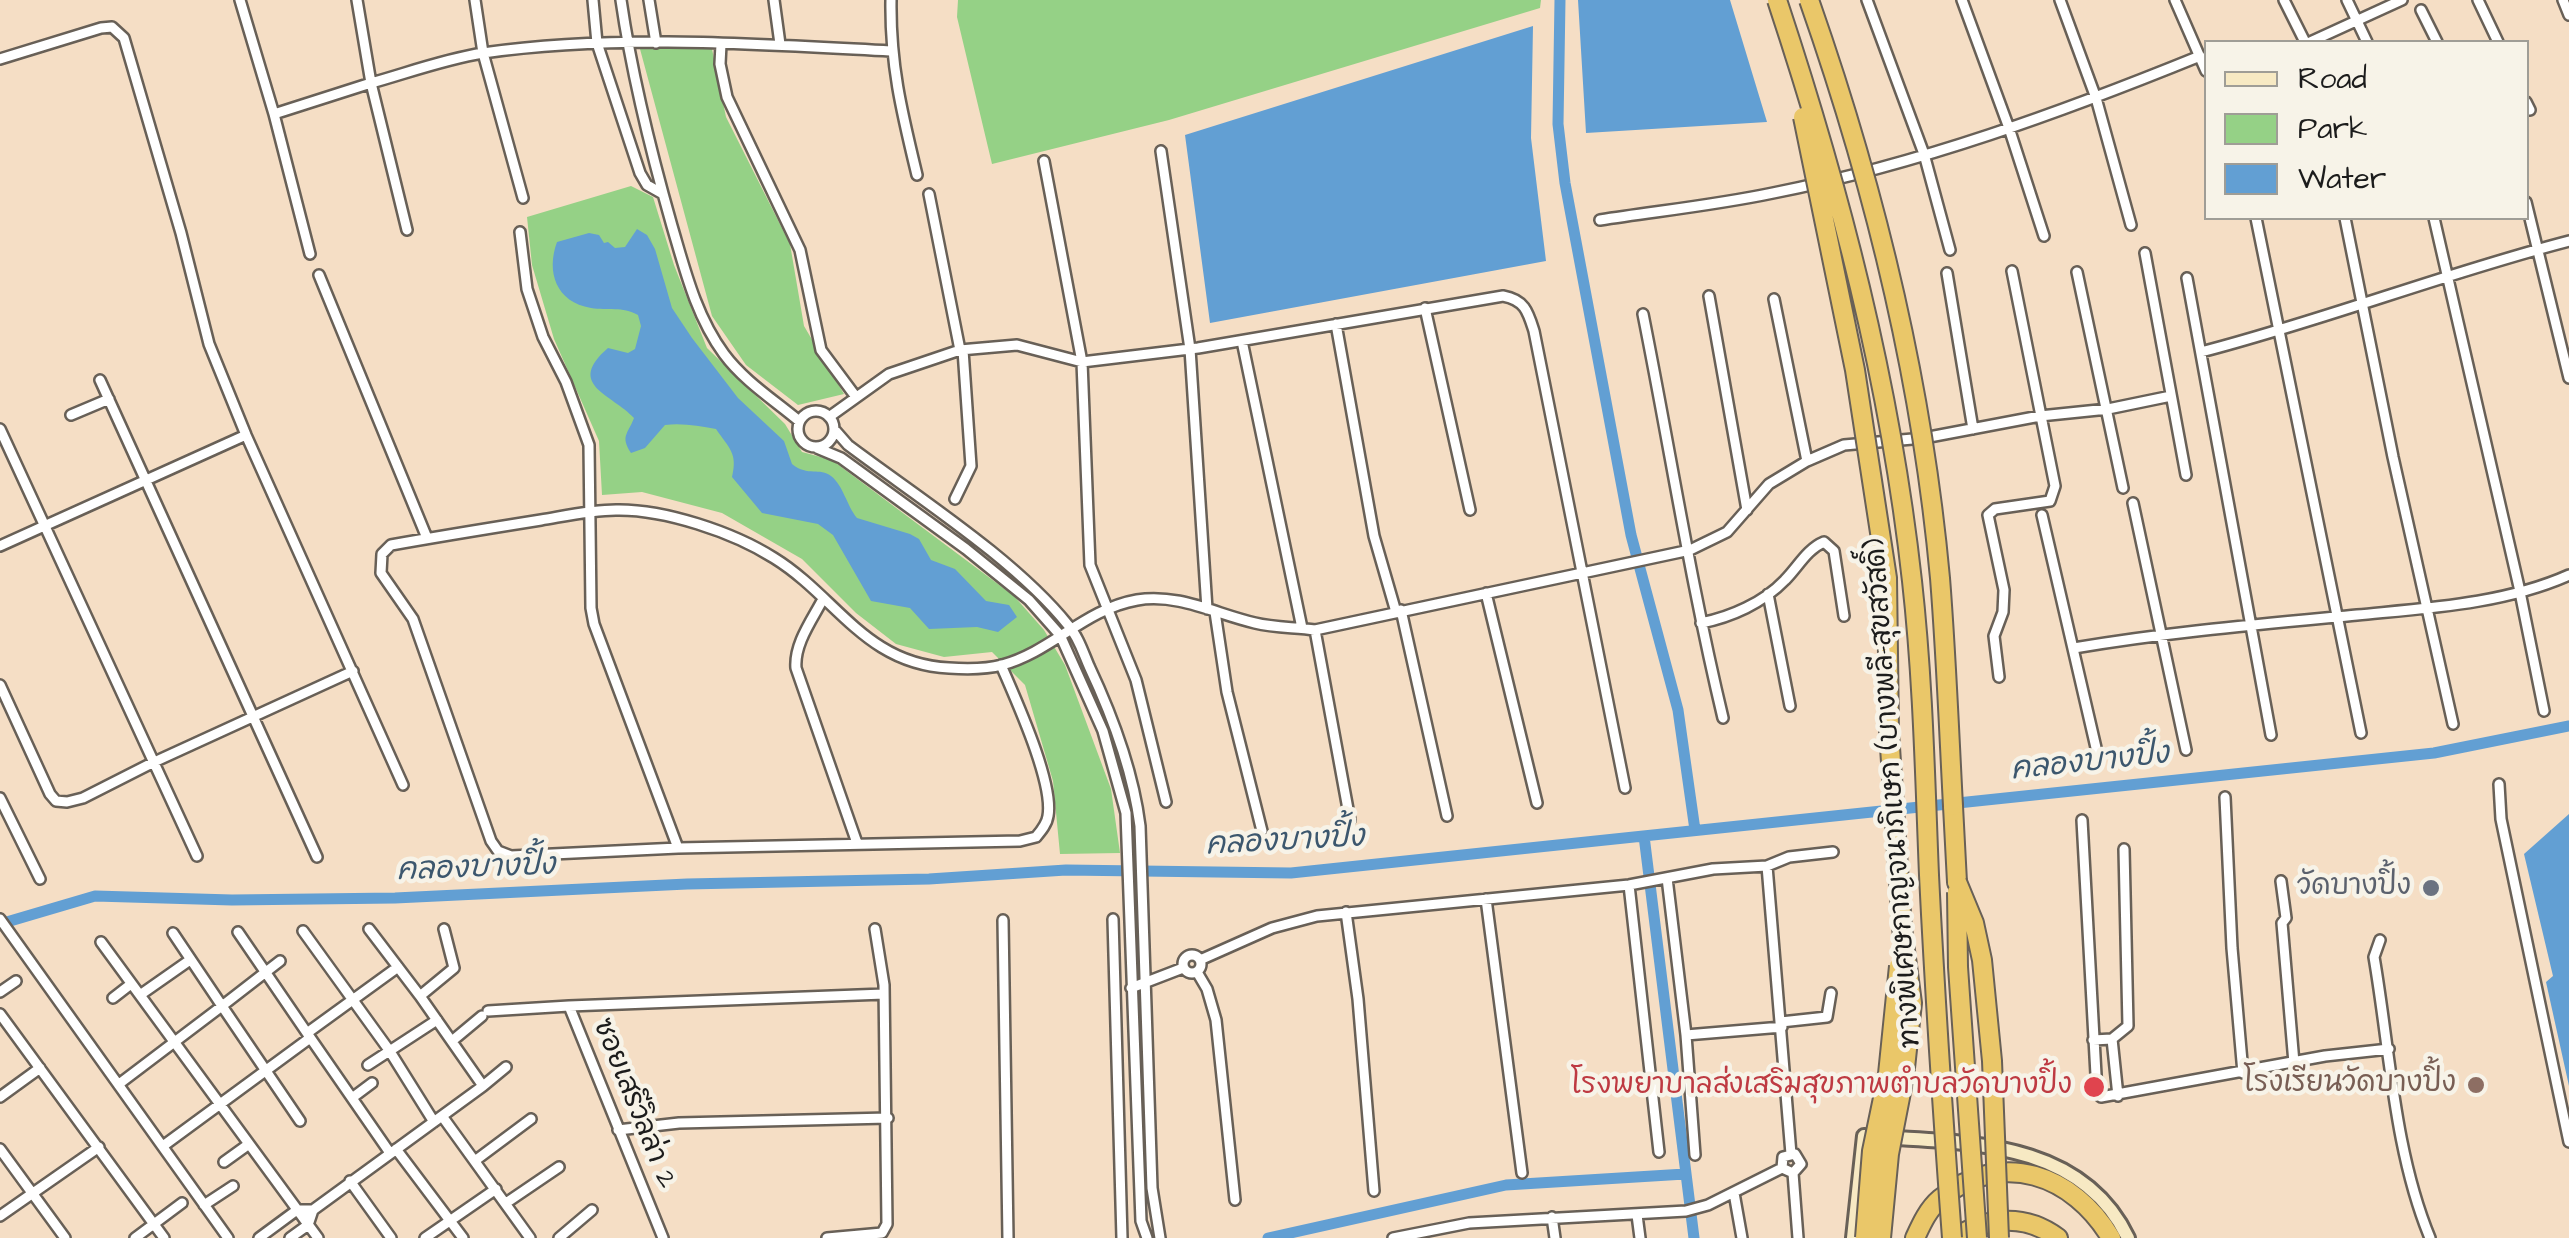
<!DOCTYPE html>
<html>
<head>
<meta charset="utf-8">
<style>
  body { margin:0 }
  #map { position:relative; width:2569px; height:1238px; overflow:hidden; background:#f5dec5; font-family:"Architects Daughter",sans-serif }
  canvas { display:block }
  .legend { position:absolute; left:2204px; top:40px; width:325px; height:180px; box-sizing:border-box; background:#f7f3e8; border:2px solid #9f9d96; margin:0; padding:12px 18px; list-style:none; font-size:30px; color:#1c1c1c }
  .legend li { display:flex; align-items:center; gap:20px; height:50px }
  .legend b { width:50px; border:2px solid #9f9d96 }
</style>
</head>
<body>
<div id="map">
<canvas width="2569" height="1238"></canvas>
<ul class="legend">
<li><b style="height:12px;background:#f7e9c3"></b>Road</li>
<li><b style="height:28px;background:#95d186"></b>Park</li>
<li><b style="height:28px;background:#629fd3"></b>Water</li>
</ul>
</div>
<script>
const ctx = document.querySelector('canvas').getContext('2d');
ctx.lineJoin = 'round';
function fill(path, color) {
  ctx.fillStyle = color;
  ctx.fill(path, 'evenodd');
}
function trace(path, color, width, dash) {
  ctx.strokeStyle = color;
  ctx.lineWidth = width;
  ctx.lineCap = dash ? 'butt' : 'round';
  ctx.setLineDash(dash || []);
  ctx.stroke(path);
}
function write(font, color, halo, rows, align = 'center') {
  ctx.font = font + ' "Architects Daughter","Playpen Sans Thai",sans-serif';
  ctx.lineWidth = 9;
  ctx.setLineDash([]);
  ctx.textBaseline = 'middle';
  ctx.strokeStyle = halo;
  ctx.fillStyle = color;
  for (const [text, x, y, turn = 0] of rows) {
    ctx.save();
    ctx.translate(x, y);
    ctx.rotate((+turn || 0) * Math.PI / 180);
    ctx.textAlign = isNaN(turn) ? turn : align;
    if (halo) ctx.strokeText(text, 0, 0);
    ctx.fillText(text, 0, 0);
    ctx.restore();
  }
}
fill(new Path2D(`
  M958 0H1541L1540 8 1169 120 992 164 957 17Z
  M640 49H712L726 117 790 244 804 326 844 394 798 405 746 365 712 316Z
  M631 186 653 197 674 265 707 348 785 424 802 452 832 460 1014 596 1044 630 1065 665 1111 789 1120 853 1060 854 1053 781 1025 685 992 652 944 657 896 644 856 613 802 559 722 513 642 492 602 495 599 441 554 339 532 265 527 217Z`), '#95d186');
fill(new Path2D(`
  M1578 0H1730L1767 122 1586 133Z
  M1533 26 1531 138 1546 261 1210 323 1185 135Z
  M637 229 647 235 655 249 672 308 692 338 738 398 784 441 792 464C808 477 820 467 831 476 843 485 847 506 857 518L910 534 919 539 931 560 955 569 986 601 1009 605 1017 617 998 632 977 627 929 629 910 608 871 601 833 535 818 524 762 513 732 477C738 453 729 448 716 429 699 426 683 423 665 425L645 448 631 453C620 436 628 434 634 418 612 394 565 385 608 348L628 353 635 349 641 326 638 315C622 306 608 311 591 308 556 302 546 272 557 242L589 233 599 235 604 243 608 242 615 248 625 247Z
  M2569 814V1086L2546 982 2553 976 2524 854Z`), '#629fd3');
trace(new Path2D(`
  M1560 0 1558 124 1565 183 1631 535 1678 710 1695 830
  M1644 836 1694 1238
  M0 924 95 896 232 900 395 898 687 884 929 879 1066 870 1291 873 2434 753 2569 726
  M1268 1238 1506 1185 1685 1174`), '#629fd3', 11);
const street = new Path2D(`
  M240 0 274 114 310 254
  M357 0 371 83C407 73 445 59 483 53 617 34 755 44 890 51
  M475 0 483 53 523 198
  M593 0 597 43 640 173 647 185 663 194
  M621 0C632 76 651 152 672 226 685 270 696 316 724 354 744 381 774 400 799 421
  M649 0 656 43
  M774 0 780 44
  M891 0C890 65 902 113 917 175
  M1867 0 1924 154 1950 250
  M1962 0 2009 128 2044 236
  M2060 0 2096 98 2131 225
  M2175 0 2206 71
  M2284 0 2305 42
  M2347 0 2367 42
  M2478 0 2498 42
  M2563 0 2569 15
  M2421 10 2437 42
  M2310 42 2402 0
  M721 44 720 64 727 97 800 250 821 350 856 397
  M0 59 101 28 112 27 124 38 181 233 209 344 246 435 403 785
  M2526 102 2530 110
  M274 114 371 83 407 230
  M1161 151 1190 349 1207 609
  M1044 161 1082 362 1090 565 1136 680 1166 802
  M929 194 960 350
  M2526 202 2569 378
  M2256 218 2361 733
  M2345 218 2393 457 2453 724
  M2434 218 2519 587 2544 711
  M1600 220C1658 211 1716 205 1773 193 1920 164 2062 112 2200 56
  M520 232 527 289 543 337 566 382 589 445 591 608 594 624 678 848
  M2145 253 2186 475
  M2077 272 2123 488
  M1947 273 1973 429
  M319 275 427 538
  M2187 278 2271 735
  M1709 296 1747 510
  M1774 299 1807 461
  M1425 308 1470 510
  M1643 314C1670 449 1691 585 1723 718
  M1336 324 1374 536 1396 612
  M1242 341 1302 628
  M2201 352C2325 320 2445 273 2569 241
  M100 380 317 857
  M798 429a18 18 0 1 1 36 0a18 18 0 1 1-36 0Z
  M71 415 109 399
  M829 417 889 374 960 350 1017 345 1082 362 1198 348 1503 296C1525 300 1528 312 1534 331L1625 788
  M0 429 197 856
  M834 429 848 445C917 497 1015 559 1068 625 1078 636 1083 652 1089 666 1113 717 1133 770 1140 826L1152 1188 1160 1238
  M817 448 841 458 966 549 1029 600 1060 635 1103 731 1126 813 1141 1221 1147 1238
  M955 499 971 466 963 350
  M2133 503 2186 750
  M2042 515 2097 752
  M0 546 246 435
  M1486 593 1537 803
  M1768 594 1790 706
  M823 599C812 620 794 644 796 668L857 843
  M1401 610 1447 816
  M1215 612 1227 692 1262 831
  M1701 623C1731 617 1763 603 1785 580 1798 567 1807 549 1824 542L1834 551 1844 616
  M1315 630 1350 820
  M2074 648C2168 632 2262 624 2357 615 2428 608 2504 604 2569 575
  M1001 665C1015 698 1054 782 1048 816 1047 824 1041 831 1036 837L1020 841 678 848 511 856 498 851 491 841 413 619 381 573 382 554 391 545C441 536 491 528 541 520 565 516 591 510 616 510 664 509 733 532 774 558 837 597 865 664 949 668 964 669 987 669 1002 665 1051 652 1085 609 1137 600 1178 593 1216 614 1255 623 1275 628 1295 627 1315 630L1690 550 1727 532 1769 484 1807 461 1844 445 1924 438 2040 416 2108 409 2171 396
  M1999 677 1994 636 2003 612 2004 590 1988 515 1995 509 2050 501 2055 486 2012 271
  M0 685 50 794 56 801 67 802 83 798 152 763 353 671
  M2499 784 2501 819 2569 1142
  M2225 797 2232 948 2243 1073
  M0 798 40 879
  M2082 820 2097 1093 2101 1097 2325 1056 2389 1049
  M1767 866 1791 1154
  M1667 878 1686 1035 1695 1155
  M2281 881 2286 918 2282 923 2294 1063
  M1629 885 1659 1152
  M1486 899 1522 1173
  M1346 912 1358 999 1374 1191
  M0 919 228 1238
  M1113 919 1122 1238
  M1003 920 1008 1238
  M369 929 420 996
  M303 931 389 1050 434 1122
  M238 932 307 1033
  M173 933 222 1006 280 961
  M2380 940 2374 957C2390 1050 2394 1151 2430 1238
  M101 942 318 1238
  M1183 964a9 9 0 1 1 18 0a9 9 0 1 1-18 0Z
  M1200 960 1272 928 1317 916 1629 885 1713 869 1767 866 1789 857 1833 852
  M1197 972 1207 989 1216 1020 1235 1200
  M1131 988 1183 968
  M0 992 16 981
  M140 995 190 960
  M113 998 131 984
  M569 1006 884 994
  M488 1011 569 1006 663 1238
  M0 1014 164 1238
  M1781 1022 1827 1017 1831 993
  M1686 1035 1782 1027
  M2112 1039 2118 1096
  M2093 1040 2112 1039 2128 1026 2124 849
  M452 1041 482 1016
  M368 1065 437 1020
  M119 1084 222 1006 300 1121
  M483 1086 506 1067
  M0 1097 40 1068
  M352 1098 372 1083
  M442 1116 530 1238
  M618 1130 679 1123 888 1118
  M163 1146 310 1038
  M0 1149 65 1238
  M396 1149 463 1238
  M390 1153 307 1033 398 967
  M476 1160 531 1119
  M224 1162 249 1144
  M1793 1173 1782 1168 1783 1157 1795 1154 1801 1164 1793 1173 1798 1238
  M350 1181 391 1238
  M1734 1193 1742 1238
  M506 1203 559 1167
  M204 1205 233 1186
  M313 1210 483 1086 420 996 454 968 444 929
  M1637 1215 1640 1238
  M0 1216 99 1147
  M1552 1217 1555 1238
  M135 1238 182 1203
  M259 1238 297 1210H313L308 1225 290 1238
  M425 1238 496 1189
  M559 1238 592 1210
  M827 1238 882 1233 887 1224 884 985 875 929
  M1393 1238 1469 1223 1686 1211 1708 1205 1782 1168`);
const secondary = new Path2D(`
  M1853 1238 1864 1136C1960 1143 2080 1137 2128 1238`);
const highway = new Path2D(`
  M1953 806 1957 882
  M1915 1238C1921 1225 1928 1209 1940 1199 2001 1148 2074 1175 2111 1238
  M1955 1238C1988 1216 2026 1214 2058 1238`);
trace(street, '#686057', 14);
trace(secondary, '#686057', 18);
trace(highway, '#686057', 22);
trace(street, '#fff', 9);
trace(secondary, '#f7e9c3', 12);
trace(highway, '#eac769', 18);
const highwayBridge = new Path2D(`
  M1777 0C1840 190 1890 382 1912 581 1923 679 1925 777 1929 875 1935 996 1943 1117 1952 1238
  M1809 0C1874 185 1922 382 1940 578 1946 653 1949 730 1953 806
  M1803 117 1855 370 1887 578 1889 732 1902 928 1912 1003 1904 1077 1889 1154 1881 1238
  M1957 882 1974 923 1982 960 1992 1061 1999 1238
  M1957 892 1958 967 1977 1238
  M1865 1238 1872 1151 1888 1074 1899 966`);
trace(highwayBridge, '#686057', 22, []);
trace(highwayBridge, '#eac769', 18);
for (const [x, y, r, color] of [
  [2431,888,10,"#6b7280"],
  [2476,1085,10,"#8d6e63"],
  [2094,1087,12,"#e0444e"]
]) {
  const dot = new Path2D();
  dot.arc(x, y, r, 0, 2 * Math.PI);
  ctx.fillStyle = color;
  ctx.fill(dot);
  trace(dot, '#f7f3e8', 4);
}
write('28px', '#1c1c1c', '#f7f3e8', [
  ["ทางพิเศษกาญจนาภิเษก (บางพลี-สุขสวัสดิ์)",1895,793,-94],
  ["ซอยเสรีวิลล่า 2",633,1104,68]
]);
write('28px', '#5b616d', '#f7f3e8', [
  ["วัดบางปิ้ง",2411,888]
], 'right');
write('28px', '#785e54', '#f7f3e8', [
  ["โรงเรียนวัดบางปิ้ง",2456,1085]
], 'right');
write('28px', '#be3a42', '#f7f3e8', [
  ["โรงพยาบาลส่งเสริมสุขภาพตำบลวัดบางปิ้ง",2072,1087]
], 'right');
write('italic 30px', '#3c576e', '#f7f3e8', [
  ["คลองบางปิ้ง",2090,764,-6],
  ["คลองบางปิ้ง",1285,843,-3],
  ["คลองบางปิ้ง",476,870,-2]
]);
</script>
</body>
</html>
